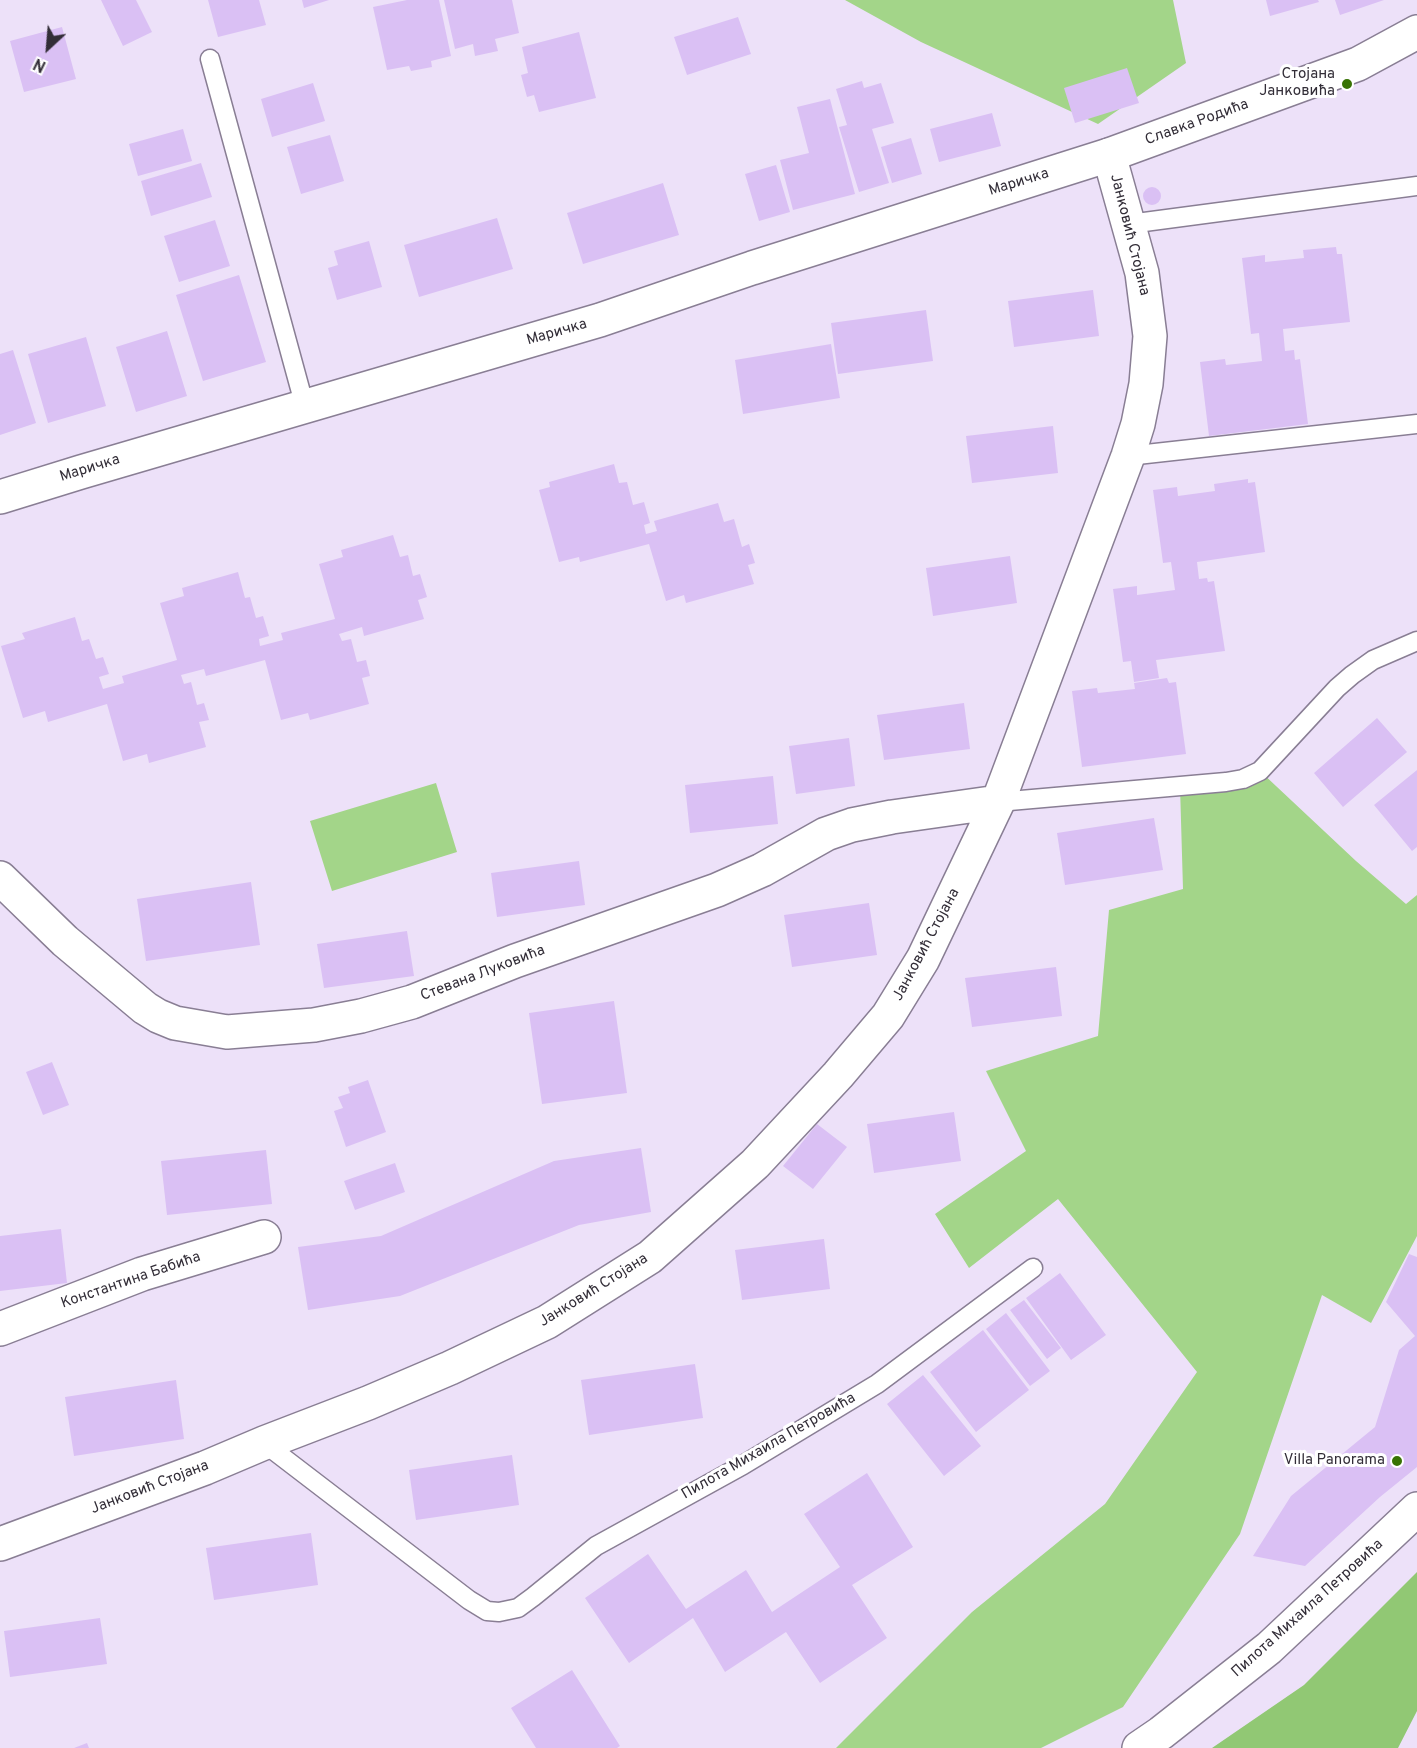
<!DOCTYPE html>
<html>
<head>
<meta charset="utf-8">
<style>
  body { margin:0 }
  #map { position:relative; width:1417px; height:1748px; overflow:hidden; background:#ede1f9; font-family:Overpass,sans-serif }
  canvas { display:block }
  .north { position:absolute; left:18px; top:18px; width:60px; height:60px; -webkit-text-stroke:4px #fff; paint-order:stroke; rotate:206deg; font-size:16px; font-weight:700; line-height:24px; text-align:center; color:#322d37 }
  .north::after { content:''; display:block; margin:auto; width:21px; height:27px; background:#322d37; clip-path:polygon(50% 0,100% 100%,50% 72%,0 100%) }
</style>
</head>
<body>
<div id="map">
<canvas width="1417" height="1748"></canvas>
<div class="north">N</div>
</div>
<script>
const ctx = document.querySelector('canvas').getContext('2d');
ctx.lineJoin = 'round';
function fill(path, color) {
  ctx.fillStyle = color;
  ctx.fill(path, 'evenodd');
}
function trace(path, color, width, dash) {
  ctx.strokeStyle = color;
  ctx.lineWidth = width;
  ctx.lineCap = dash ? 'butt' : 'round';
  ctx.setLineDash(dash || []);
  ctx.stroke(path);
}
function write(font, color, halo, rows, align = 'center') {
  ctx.font = font + ' Overpass,sans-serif';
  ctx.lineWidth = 6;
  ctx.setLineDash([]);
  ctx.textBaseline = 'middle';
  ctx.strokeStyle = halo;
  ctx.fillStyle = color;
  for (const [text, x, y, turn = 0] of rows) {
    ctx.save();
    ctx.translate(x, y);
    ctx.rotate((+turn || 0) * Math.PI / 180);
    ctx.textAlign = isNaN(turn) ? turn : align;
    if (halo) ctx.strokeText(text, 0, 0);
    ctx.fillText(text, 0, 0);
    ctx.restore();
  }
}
fill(new Path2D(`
  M845 0H1173L1186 63 1098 124 921 42Z
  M1260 771 1356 861 1406 904 1417 895V1236L1371 1323 1322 1295 1240 1534 1123 1707 1041 1748H836L972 1612 1105 1504 1197 1372 1058 1199 969 1268 935 1214 1026 1151 986 1071 1098 1036 1109 910 1183 889 1180 786Z
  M436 783 457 852 332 891 310 821Z`), '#a3d589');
fill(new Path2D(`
  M1417 1572V1711L1398 1748H1212L1304 1685Z`), '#91c874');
fill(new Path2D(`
  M101 0H136L152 32 123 46Z
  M208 0H259L266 25 218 37Z
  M302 0H329L304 8Z
  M407 0H439L451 56 431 61 432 67 411 71 409 66 387 70 373 7Z
  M444 0H512L519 33 495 39 498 51 475 56 473 44 455 49Z
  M1266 0H1318L1319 2 1270 16Z
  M1335 0H1384L1340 15Z
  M738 17 751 54 687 75 674 37Z
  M62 27 76 79 24 92 10 41Z
  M579 32 596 98 539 112 534 95 527 97 521 75 528 73 522 47Z
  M1127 68 1139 103 1075 123 1064 88Z
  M862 81 864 88 881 83 894 123 872 129 889 183 859 192 839 127 847 125 836 89Z
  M313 83 325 121 272 137 261 99Z
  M830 99 855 194 793 210 780 160 809 153 797 107Z
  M992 113 1001 146 939 162 930 129Z
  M183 129 192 161 138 176 129 144Z
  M330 135 344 181 301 194 287 147Z
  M911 138 922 174 892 183 881 147Z
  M201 163 212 197 151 216 141 181Z
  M776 165 790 212 759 221 745 174Z
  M663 183 679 235 583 264 567 213Z
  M1143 196a9 9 0 1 1 18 0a9 9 0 1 1-18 0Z
  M497 218 513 269 419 297 404 245Z
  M215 220 230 266 179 282 164 236Z
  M369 241 382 287 337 300 328 268 338 265 334 251Z
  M1336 247 1337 254H1342L1350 322 1283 329 1285 351 1294 350 1295 360 1300 359 1308 424 1209 436 1200 362 1225 359 1226 365 1262 361 1259 333 1251 334 1242 258 1265 255V262L1304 258 1303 250Z
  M239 275 266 362 203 381 176 295Z
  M1093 290 1099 336 1014 347 1008 301Z
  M926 310 933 361 838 374 831 323Z
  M167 331 187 396 136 412 116 347Z
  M86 337 106 406 48 423 28 354Z
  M831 344 840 398 743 414 735 360Z
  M13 350 36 423 0 435V354Z
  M1053 426 1058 473 972 483 966 436Z
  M614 464 619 483 627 482 633 505 644 502 650 523 644 525 646 534 657 531 654 521 718 503 724 522 734 519 742 547 749 544 755 563 748 565 754 584 686 603 684 595 666 601 649 544 580 562 579 557 559 562 539 490 550 487 549 482Z
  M1248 479V483L1255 482 1265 552 1197 562 1199 579 1207 578 1208 582 1214 581 1225 651 1156 660 1159 678 1134 682 1131 661 1123 662 1113 589 1137 586V595L1175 590 1171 562 1163 563 1153 490 1177 487 1178 496 1215 491 1214 484Z
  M393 535 400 557 408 555 413 576 420 574 427 597 418 600 424 619 364 636 362 627 339 634 342 641 351 639 357 662 366 660 370 676 362 678 369 704 310 720 308 713 281 720 265 660 206 676 204 669 181 675 184 684 191 682 197 705 204 703 209 720 199 722 206 747 149 763 147 754 123 761 107 704 48 722 45 711 23 718 1 646 25 639 22 633 75 617 82 641 89 639 96 659 103 657 109 674 99 677 103 689 124 683 122 676 177 660 160 603 184 596 182 588 238 572 245 598 250 597 256 618 263 616 269 636 259 639 260 646 283 640 281 633 335 619 319 564 343 557 341 550Z
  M1010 556 1017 603 933 616 926 568Z
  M1167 678 1169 683 1176 682 1186 754 1082 767 1072 691 1097 688 1098 693 1135 689 1134 683Z
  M964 703 970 749 884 760 877 715Z
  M1377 718 1407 752 1343 807 1314 773Z
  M849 738 855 786 796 794 789 746Z
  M1417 770V847L1412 851 1374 805Z
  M773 776 778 824 690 833 685 785Z
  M1154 818 1163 870 1065 885 1057 833Z
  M579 861 585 905 497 917 491 873Z
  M251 882 260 945 146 961 137 899Z
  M869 903 877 955 792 967 784 915Z
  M407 931 414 976 324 988 317 944Z
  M1056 967 1062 1016 972 1027 965 978Z
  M614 1001 627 1093 542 1104 529 1013Z
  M52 1062 69 1105 43 1115 26 1072Z
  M368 1080 386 1132 346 1147 334 1111 343 1108 338 1097 350 1093 348 1087Z
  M954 1112 961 1161 874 1173 867 1124Z
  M817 1124 847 1147 813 1189 783 1166Z
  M641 1148 651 1212 579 1225 400 1296 308 1310 298 1247 381 1236 554 1161Z
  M266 1150 272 1204 167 1215 161 1161Z
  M395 1163 405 1192 355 1210 344 1181Z
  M61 1229 67 1283 0 1291V1236Z
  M824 1239 830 1289 742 1300 735 1250Z
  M1409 1254 1417 1257V1467L1380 1497 1305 1566 1253 1556 1291 1496 1375 1427 1399 1350 1415 1336 1386 1302Z
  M1060 1273 1106 1335 1071 1360 1026 1298Z
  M1024 1300 1061 1348 1047 1359 1010 1310Z
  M1006 1313 1050 1371 1030 1386 986 1329Z
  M983 1330 1029 1390 976 1432 930 1372Z
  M695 1364 703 1418 589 1435 581 1380Z
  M923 1375 981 1446 944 1476 887 1404Z
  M176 1380 184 1439 74 1456 65 1397Z
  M512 1455 519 1505 416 1520 409 1470Z
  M867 1473 913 1547 852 1585 887 1638 820 1683 786 1632 725 1672 693 1618 629 1663 585 1598 648 1554 686 1609 746 1570 772 1612 840 1567 804 1514Z
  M311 1533 318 1585 214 1600 206 1548Z
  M100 1618 107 1664 10 1677 4 1631Z
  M572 1670 620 1746 617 1748H536L511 1708Z
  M87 1743 89 1748H74Z`), '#dac0f4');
const service = new Path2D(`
  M210 59 305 407
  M1129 224 1417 186
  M1128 456 1417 424
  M998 802 1226 782 1243 779 1260 771 1337 688 1352 675 1373 660 1417 641
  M264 1443 469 1600 487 1611 499 1612 518 1608 533 1597 596 1546 743 1465 877 1384 1033 1268`);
const minor = new Path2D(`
  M0 878 65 941 145 1008 158 1016 175 1023 227 1032 314 1025 361 1016 412 1002 515 961 717 890 762 870 826 834 852 825 892 817 998 802
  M0 1329 142 1274 264 1237
  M0 1544 205 1468 264 1443 368 1403 450 1368 547 1322 650 1257 755 1164 838 1075 888 1016 923 959 998 802 1128 456 1138 424 1146 384 1150 336 1142 273 1109 155`);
const tertiary = new Path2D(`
  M0 497 81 472 600 320 752 268 1109 155 1358 64 1417 32`);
const secondary = new Path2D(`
  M1139 1748 1161 1733 1269 1648 1417 1509`);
trace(service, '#897e94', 21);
trace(minor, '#897e94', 36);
trace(tertiary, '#897e94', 36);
trace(secondary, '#897e94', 36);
trace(service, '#fff', 18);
trace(minor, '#fff', 33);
trace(tertiary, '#fff', 33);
trace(secondary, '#fff', 33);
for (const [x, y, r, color] of [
  [1347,84,6,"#387304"],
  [1397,1461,6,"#387304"]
]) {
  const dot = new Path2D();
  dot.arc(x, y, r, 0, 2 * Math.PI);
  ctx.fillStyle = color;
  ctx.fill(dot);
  trace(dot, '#fff', 2);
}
write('15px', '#322d37', '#fff', [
  ["Стојана",1335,75],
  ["Јанковића",1335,92],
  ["Villa Panorama",1385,1461]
], 'right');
write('15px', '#322d37', '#fff', [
  ["Славка Родића",1197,123,-20],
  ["Маричка",1019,183,-17],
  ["Јанковић Стојана",1129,235,76],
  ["Маричка",557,333,-16],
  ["Маричка",90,469,-17],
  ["Јанковић Стојана",927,945,-62],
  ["Стевана Луковића",483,974,-21],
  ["Константина Бабића",131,1281,-19],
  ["Јанковић Стојана",594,1291,-32],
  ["Пилота Михаила Петровића",769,1447,-30],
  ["Јанковић Стојана",150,1488,-21],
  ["Пилота Михаила Петровића",1308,1609,-42]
]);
</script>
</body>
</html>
